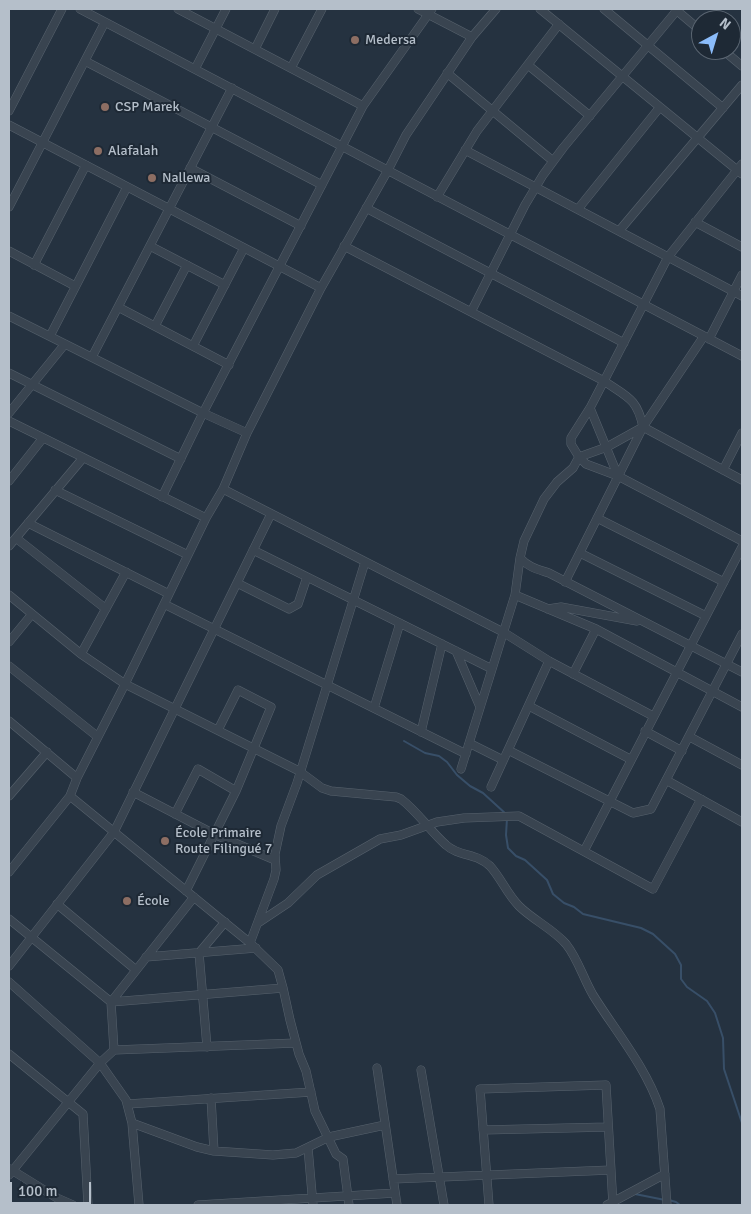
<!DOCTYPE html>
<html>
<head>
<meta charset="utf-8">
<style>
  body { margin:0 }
  #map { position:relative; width:751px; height:1214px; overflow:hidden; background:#253240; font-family:Signika,sans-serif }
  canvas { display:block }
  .frame { position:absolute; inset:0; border:10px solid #b5bfca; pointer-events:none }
  .north { position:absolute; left:691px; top:10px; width:50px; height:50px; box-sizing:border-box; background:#1e2935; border:1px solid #5a6571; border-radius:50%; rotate:39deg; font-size:14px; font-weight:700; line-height:20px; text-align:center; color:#b5bfca }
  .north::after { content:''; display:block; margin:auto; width:18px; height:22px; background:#8bbcfa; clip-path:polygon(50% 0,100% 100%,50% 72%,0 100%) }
  .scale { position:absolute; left:10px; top:1182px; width:81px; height:22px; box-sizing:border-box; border:2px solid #b5bfca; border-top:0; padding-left:6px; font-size:15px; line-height:18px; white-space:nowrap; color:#b5bfca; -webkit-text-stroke:4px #1e2935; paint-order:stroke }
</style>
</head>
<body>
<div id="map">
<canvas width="751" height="1214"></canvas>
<div class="frame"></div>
<div class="north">N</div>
<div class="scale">100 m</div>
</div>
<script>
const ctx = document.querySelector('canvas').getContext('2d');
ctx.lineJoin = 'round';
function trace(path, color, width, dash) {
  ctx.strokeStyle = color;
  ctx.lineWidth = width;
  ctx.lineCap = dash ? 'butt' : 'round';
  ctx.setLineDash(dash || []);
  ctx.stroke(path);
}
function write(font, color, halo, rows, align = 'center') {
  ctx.font = font + ' Signika,sans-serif';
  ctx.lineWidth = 4;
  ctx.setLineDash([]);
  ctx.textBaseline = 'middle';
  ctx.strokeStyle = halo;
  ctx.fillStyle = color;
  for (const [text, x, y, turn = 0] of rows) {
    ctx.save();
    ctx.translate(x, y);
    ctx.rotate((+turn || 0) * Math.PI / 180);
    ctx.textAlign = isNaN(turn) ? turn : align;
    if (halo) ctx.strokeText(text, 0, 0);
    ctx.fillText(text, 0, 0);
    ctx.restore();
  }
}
trace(new Path2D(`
  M404 741 425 753 439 756 447 762 457 775 470 786 483 793 506 814
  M507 818 506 835 508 848 516 856 525 860 547 880 553 894 564 903 574 907 583 914 641 928 653 934 675 954 681 965V979L687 987 707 1001 715 1013 723 1038 724 1069 742 1123
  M635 1194 665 1200
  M669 1200 676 1202 680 1205`), '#384f68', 2);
const minor = new Path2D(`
  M80 9 742 356
  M178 9 363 106
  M418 9 472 37
  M540 9 742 174
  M604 9 723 108
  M675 9 701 31
  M255 49 275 9
  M723 50 742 66
  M85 61 322 185
  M528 65 590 116
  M291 68 322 9
  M195 69 226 9
  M447 73 553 161
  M9 111 62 9
  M9 125 321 288
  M465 150 742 296
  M190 168 301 226
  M437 197 477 131 559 24
  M9 207 105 22
  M366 208 624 343
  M578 209 660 107
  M695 222 742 247
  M619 231 742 85
  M150 246 225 285
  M344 246 604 381C627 397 637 398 643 427L742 480
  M9 251 75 286
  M34 265 86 165
  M118 307 229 365
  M471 312 525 205 543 175 563 148 678 9
  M9 316 203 413 247 433
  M155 326 187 265
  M50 336 127 187
  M709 339 742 275
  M193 346 244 248
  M92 357 232 88
  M9 373 181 459
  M590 408 618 476
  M9 413 65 344
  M9 421 206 518
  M643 427 607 447 579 457 586 464 618 476 742 541
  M723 470 742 433
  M9 481 43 438
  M223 489 503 632 549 661 653 716
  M55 490 188 555
  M162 497 203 413 363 106 432 9
  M597 518 724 582
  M28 523 169 594
  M16 538 106 609
  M9 546 83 458
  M253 550 492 669
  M580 553 706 616
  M520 558C528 567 537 569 549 573L742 672
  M565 582 643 427 704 336
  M237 583 289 609 298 604 307 577
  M9 595 81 654 125 684 299 771 322 788 331 791 396 797 401 799C418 812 430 831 446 845 459 857 477 853 490 866 501 878 507 894 519 906 533 920 553 929 566 944 578 959 583 978 593 995 616 1032 646 1067 660 1109L667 1205
  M515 595 596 629 742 707
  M164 604 466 754
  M548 609 561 607 637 621
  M9 642 32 614
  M456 651 480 707
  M81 654 126 572
  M9 666 98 737
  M573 674 596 629
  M529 706 630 759
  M374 708 400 623
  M9 721 77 778
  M645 731 682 751
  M421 732 442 644
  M690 737 742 765
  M469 743 503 760
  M508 750 633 813 651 809 742 634
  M461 769 515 595 520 558 524 541 544 499 557 482 573 468 579 457 571 444V438L590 408 604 381 668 257 742 164
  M666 780 742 822
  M491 787 549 661
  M133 792 216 835 275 860
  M9 796 47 752
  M70 796 250 943 278 970 283 988 290 1020 299 1054 306 1071 315 1111 336 1154 343 1159 349 1205
  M175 814 198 769 236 791
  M584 851 742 547
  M9 872 70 796 77 778 125 684 169 594 206 518 223 489 247 433 321 288 388 170 406 135 472 37 496 9
  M186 891 236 791 271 707 238 690 218 730
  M57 904 136 970
  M9 919 111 1002 283 988
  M258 923 288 903 317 875 380 839 401 835 437 822 464 818 519 816 653 889 701 799
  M250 943 274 879 276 870 275 854 281 826 297 783 365 562
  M146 957 256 948
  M9 966 114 832 271 514
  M9 982 100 1063 126 1100 132 1123 139 1205
  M207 1047 199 953 225 922
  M114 1050 111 1002 194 897
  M9 1054 83 1114 88 1205
  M377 1068 397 1205
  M421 1070 444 1205
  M211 1098 214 1151
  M128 1104 311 1092
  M132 1123 197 1147 214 1151 273 1155 296 1153 329 1137 385 1125
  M483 1130 608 1127
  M308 1148 313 1205
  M10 1169 57 1198 73 1205
  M9 1175 100 1063 114 1050 296 1043
  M393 1179 611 1170
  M198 1205 395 1193
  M489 1205 480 1089 606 1085 613 1205
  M607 1205 665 1174`);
trace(minor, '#57626d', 9);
trace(minor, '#394450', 8);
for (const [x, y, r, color] of [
  [355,40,5,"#8d6e63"],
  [105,107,5,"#8d6e63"],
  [98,151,5,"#8d6e63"],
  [152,178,5,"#8d6e63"],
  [165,841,5,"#8d6e63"],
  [127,901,5,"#8d6e63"]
]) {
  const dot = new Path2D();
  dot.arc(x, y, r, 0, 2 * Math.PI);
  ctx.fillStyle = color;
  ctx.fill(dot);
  trace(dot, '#1e2935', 2);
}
write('14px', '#b5bfca', '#1e2935', [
  ["Medersa",365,40],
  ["CSP Marek",115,107],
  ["Alafalah",108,151],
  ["Nallewa",162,178],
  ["École Primaire",175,833],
  ["Route Filingué 7",175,849],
  ["École",137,901]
], 'left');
</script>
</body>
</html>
